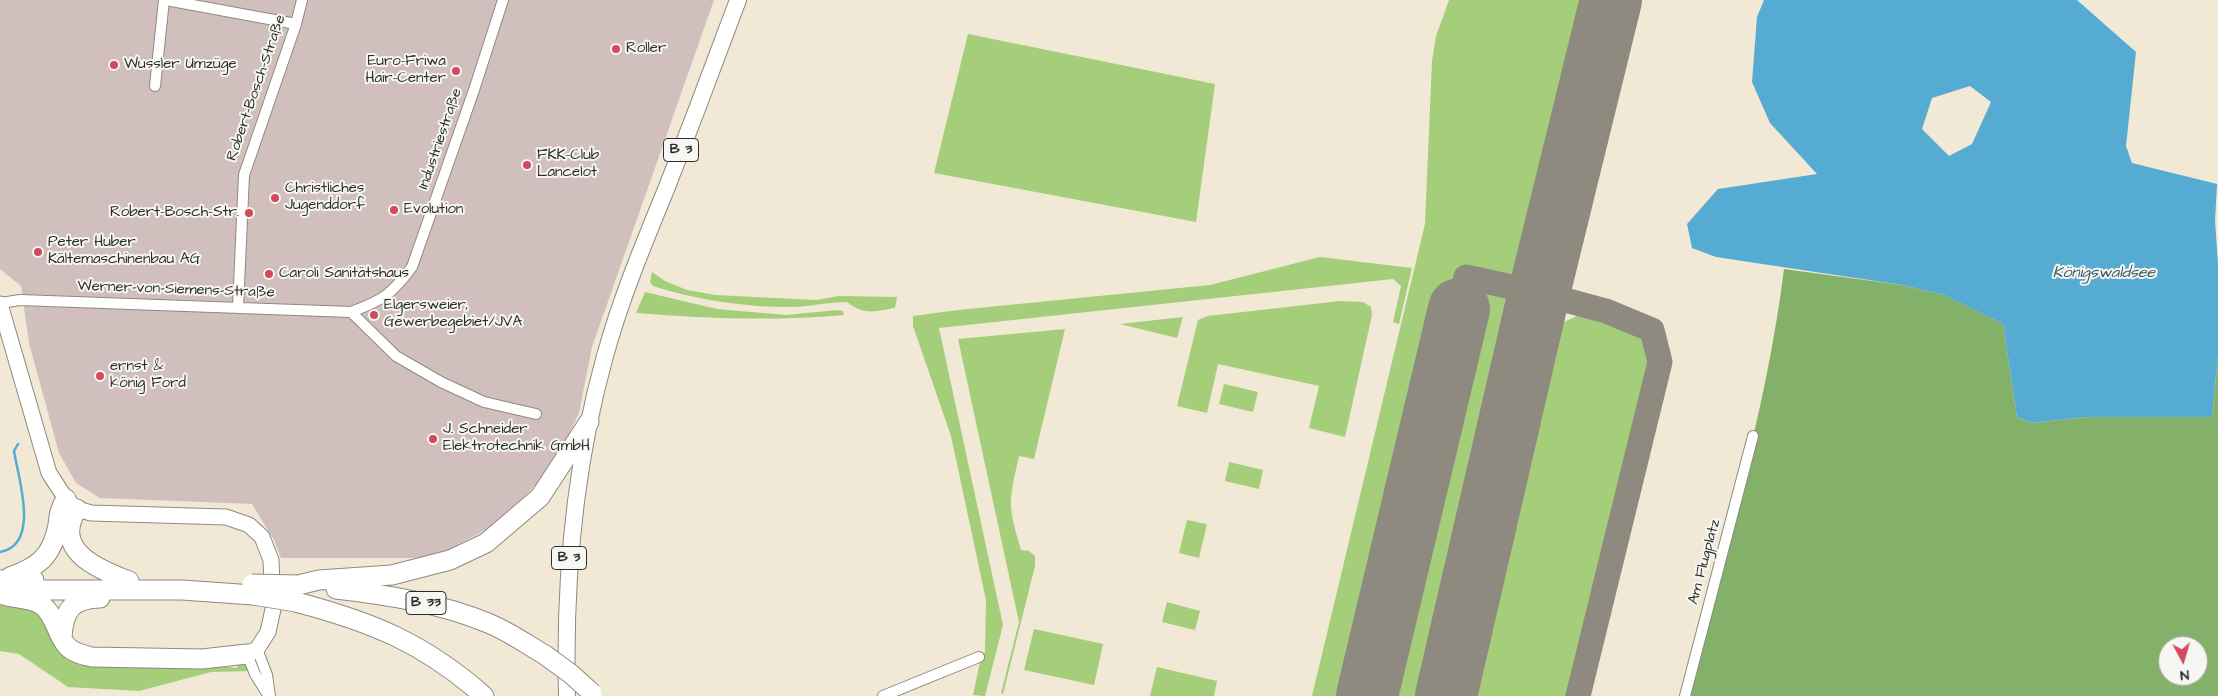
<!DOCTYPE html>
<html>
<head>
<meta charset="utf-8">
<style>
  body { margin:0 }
  #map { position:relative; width:2218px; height:696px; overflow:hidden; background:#f1e9d5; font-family:"Architects Daughter",sans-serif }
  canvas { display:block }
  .north { position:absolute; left:2158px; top:636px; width:50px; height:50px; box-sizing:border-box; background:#f6f6f2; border:1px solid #a5a5a2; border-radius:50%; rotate:174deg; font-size:14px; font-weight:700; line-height:20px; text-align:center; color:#2b2b2b }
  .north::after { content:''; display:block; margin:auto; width:18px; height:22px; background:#d1495b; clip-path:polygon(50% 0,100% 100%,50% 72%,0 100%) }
</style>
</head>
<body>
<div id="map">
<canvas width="2218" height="696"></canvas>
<div class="north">N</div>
</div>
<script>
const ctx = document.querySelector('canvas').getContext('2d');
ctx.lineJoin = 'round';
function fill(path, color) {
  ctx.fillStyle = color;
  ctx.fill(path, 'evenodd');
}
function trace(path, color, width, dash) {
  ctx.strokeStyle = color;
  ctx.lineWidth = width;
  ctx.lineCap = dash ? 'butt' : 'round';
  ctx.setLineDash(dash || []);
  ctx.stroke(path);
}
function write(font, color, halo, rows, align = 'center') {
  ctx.font = font + ' "Architects Daughter",sans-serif';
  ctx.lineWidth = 4;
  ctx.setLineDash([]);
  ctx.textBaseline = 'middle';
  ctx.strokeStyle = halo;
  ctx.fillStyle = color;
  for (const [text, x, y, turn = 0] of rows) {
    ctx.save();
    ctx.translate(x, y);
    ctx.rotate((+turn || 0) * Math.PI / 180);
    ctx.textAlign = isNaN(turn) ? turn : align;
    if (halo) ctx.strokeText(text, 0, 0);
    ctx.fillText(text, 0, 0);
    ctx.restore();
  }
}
fill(new Path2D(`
  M0 0H714L592 347 579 413 555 464 501 522 432 558H281L274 540 252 504 100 498 76 483 59 453 29 343 21 286 0 269Z`), '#d1bfbd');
fill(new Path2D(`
  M1449 0H1596L1432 696H1312L1425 224 1432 61 1436 36Z
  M968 34 1215 84 1196 222 934 173Z
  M1320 257 1412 268 1399 324 1393 322 1401 286 1393 279 939 328 1003 625 985 696 973 695 980 662 985 652 986 600 951 436 913 326V316L958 310 1210 285Z
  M652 272 665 281 687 290 715 295 816 300 839 296 897 297 895 308C875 311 865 316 847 302 828 302 809 307 790 307 743 307 697 300 653 286L650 282Z
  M645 292 717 309 786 315 838 310 843 311 844 315C774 321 706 319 636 313Z
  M1340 301 1363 302 1371 307 1372 315 1345 437 1309 428 1319 386 1218 364 1207 413 1177 406 1198 320 1208 316Z
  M1579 315 1641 336 1652 363 1574 696H1462L1549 329Z
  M1183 317 1177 338 1120 324Z
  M1065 329 1034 459 1019 456C1016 471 1010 491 1011 507 1012 521 1017 536 1021 550L1029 551 1035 556V566L1003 694 1001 693 1019 622 958 339Z
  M1224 384 1258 392 1253 412 1219 404Z
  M1229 462 1263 470 1259 489 1225 481Z
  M1187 520 1207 524 1199 558 1179 553Z
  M0 600H16L45 615 59 645 237 668 238 665H247L249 671 211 672 139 691 68 687 19 654 0 651Z
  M1167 602 1200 611 1195 630 1162 622Z
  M1034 629 1103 644 1094 685 1024 670Z
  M1157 667 1217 681 1214 696H1150Z`), '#a4ce79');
fill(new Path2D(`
  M1784 269 1902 285 1944 295 2003 324 2017 417 2032 423 2087 417H2212L2218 356V696H1685C1722 555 1766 414 1784 269ZM2168 646H2198V676H2168Z`), '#83b169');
fill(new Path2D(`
  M1764 0H2077L2136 52 2126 146 2132 163 2217 184 2215 221 2218 264V356L2212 417H2087L2032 423 2017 417 2003 324 1944 295 1902 285 1716 257 1692 248 1687 224 1718 189 1817 174 1770 123 1752 82 1757 17ZM1970 86 1991 102 1972 144 1949 156 1922 129 1932 98Z`), '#56abd2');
trace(new Path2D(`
  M0 552C41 545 18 477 14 451L18 444`), '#56abd2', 2.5);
trace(new Path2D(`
  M1459 309 1466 277 1539 293 1606 311 1652 330 1660 362 1578 696`), '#8e8a80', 25);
trace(new Path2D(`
  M1367 696 1459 309
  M1446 696 1539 293 1611 0`), '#8e8a80', 62);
const street = new Path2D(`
  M166 0 296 24
  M155 86 164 0
  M0 303 20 300 351 312C383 300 391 295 412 267L474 90 503 0
  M238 307 244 175 296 24 302 0
  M351 312 396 356 441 382 484 402 536 414
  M257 649 267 675 270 696
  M247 654 255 674 268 695
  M883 696 979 657
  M1685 696 1753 436`);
const secondary = new Path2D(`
  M0 304 49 473 66 499 77 509 91 513 226 517 249 525 262 537 271 560 273 609 268 632 257 649 247 654`);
const primary = new Path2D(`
  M567 696C564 581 574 467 605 356 621 298 644 243 667 187 691 125 715 62 738 0`);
const highway = new Path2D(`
  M77 509C52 550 97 569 129 581
  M10 577C38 567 52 557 58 525 59 515 60 508 66 499
  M0 580H34
  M298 585 319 580 392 575 450 560 486 543 540 497 589 422
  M336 589C388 595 439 603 488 623 508 631 526 644 545 655
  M16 590H182L253 595
  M0 594C14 599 30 597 42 605 56 616 56 634 67 646 73 653 84 655 92 657L202 659 247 654
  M296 602C372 622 424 643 484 696
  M62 637C64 609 72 599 100 598`);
trace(street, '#8e8a80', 12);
trace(secondary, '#8e8a80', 17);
trace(primary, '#8e8a80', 18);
trace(highway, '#8e8a80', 21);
trace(street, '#fff', 10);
trace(secondary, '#fff', 15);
trace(primary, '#fff', 16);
trace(highway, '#fff', 19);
const highwayBridge = new Path2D(`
  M252 584 298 585
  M253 595 296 602
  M545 655 571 674 592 693`);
trace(highwayBridge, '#8e8a80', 21, []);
trace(highwayBridge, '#fff', 19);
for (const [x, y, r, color] of [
  [616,49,5,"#d1495b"],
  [114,65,5,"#d1495b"],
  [456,71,5,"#d1495b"],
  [527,165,5,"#d1495b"],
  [275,198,5,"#d1495b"],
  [394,210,5,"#d1495b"],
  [249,213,5,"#d1495b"],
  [38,252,5,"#d1495b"],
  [269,274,5,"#d1495b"],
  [374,315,5,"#d1495b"],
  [100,376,5,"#d1495b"],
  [433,439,5,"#d1495b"]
]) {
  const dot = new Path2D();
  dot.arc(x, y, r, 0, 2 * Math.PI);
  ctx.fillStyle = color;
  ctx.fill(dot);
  trace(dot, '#f6f6f2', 2);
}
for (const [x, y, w] of [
  [681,150,35],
  [569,558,35],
  [426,603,40]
]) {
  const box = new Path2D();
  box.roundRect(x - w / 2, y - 11.5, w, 23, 4);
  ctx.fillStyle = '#f6f6f2';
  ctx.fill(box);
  trace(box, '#2b2b2b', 1);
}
write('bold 14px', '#2b2b2b', null, [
  ["B 3",681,150],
  ["B 3",569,558],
  ["B 33",426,603]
]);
write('15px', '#2b2b2b', '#f6f6f2', [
  ["Roller",626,49],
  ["Euro-Friwa",446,62,"right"],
  ["Hair-Center",446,79,"right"],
  ["Wussler Umzüge",124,65],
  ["FKK-Club",537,156],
  ["Lancelot",537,173],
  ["Christliches",285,189],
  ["Jugenddorf",285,206],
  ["Evolution",404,210],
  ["Robert-Bosch-Str.",239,213,"right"],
  ["Peter Huber",48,243],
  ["Kältemaschinenbau AG",48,260],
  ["Caroli Sanitätshaus",279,274],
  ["Elgersweier,",384,306],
  ["Gewerbegebiet/JVA",384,323],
  ["ernst &",110,367],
  ["könig Ford",110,384],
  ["J. Schneider",443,430],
  ["Elektrotechnik GmbH",443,447]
], 'left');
write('15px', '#2b2b2b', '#f6f6f2', [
  ["Robert-Bosch-Straße",257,88,-71],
  ["Industriestraße",441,139,-71],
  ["Werner-von-Siemens-Straße",176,290,2],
  ["Am Flugplatz",1705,562,-75]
]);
write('italic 16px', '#3a5865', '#f6f6f2', [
  ["Königswaldsee",2104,274]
]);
</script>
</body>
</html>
